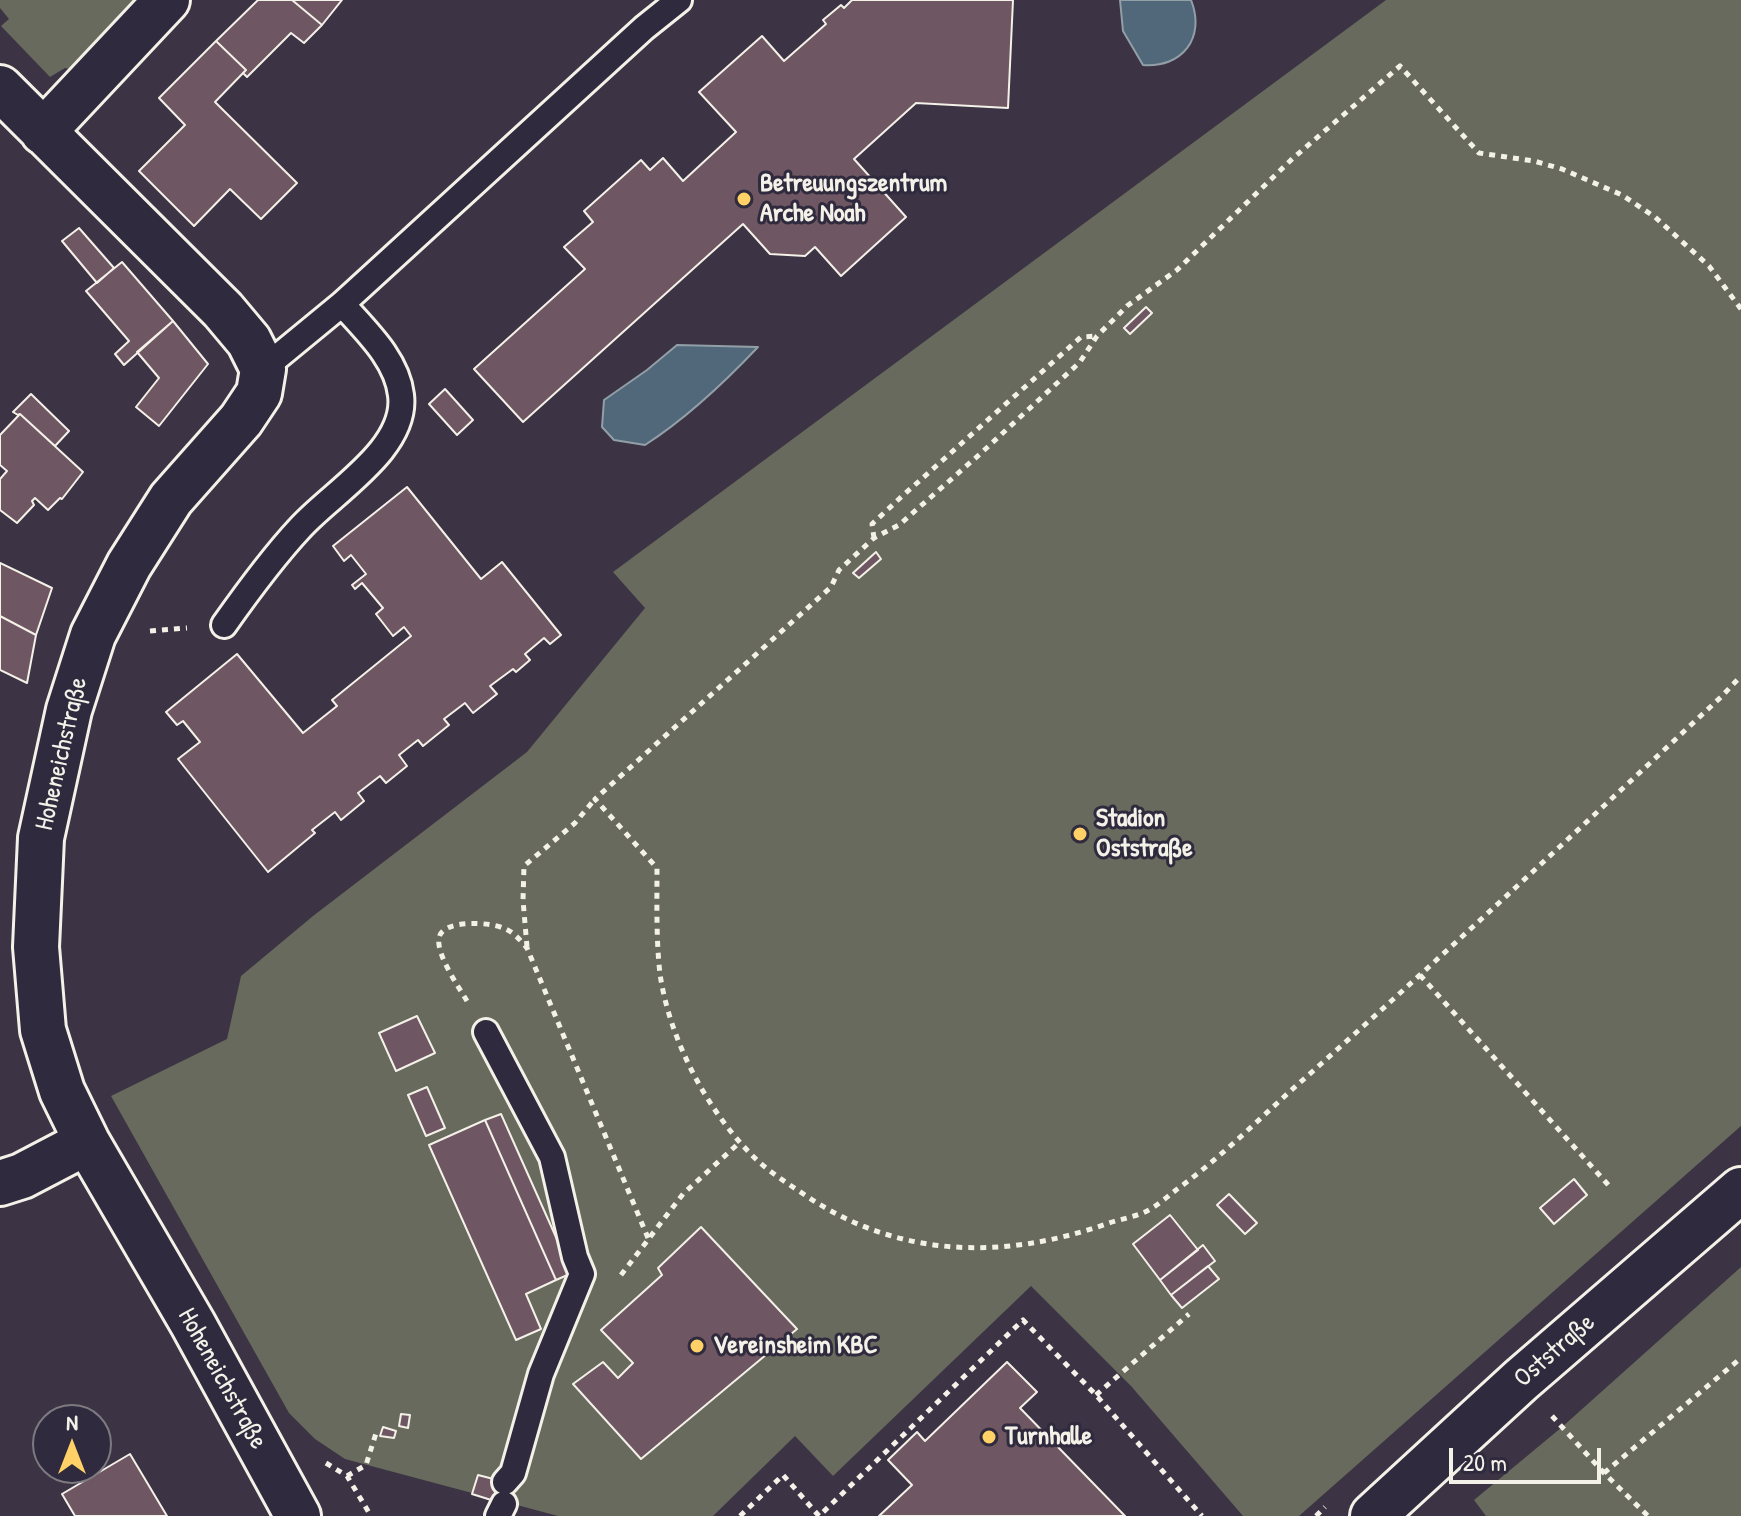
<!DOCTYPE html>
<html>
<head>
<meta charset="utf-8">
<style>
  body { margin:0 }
  #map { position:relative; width:1741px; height:1516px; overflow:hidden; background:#3c3344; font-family:"Patrick Hand",sans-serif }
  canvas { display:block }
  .north { position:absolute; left:32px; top:1404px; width:80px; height:80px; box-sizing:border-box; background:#2f2a3d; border:2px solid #7e7a81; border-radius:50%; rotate:0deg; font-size:22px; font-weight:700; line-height:32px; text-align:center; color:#f4f1e8 }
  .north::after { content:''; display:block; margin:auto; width:28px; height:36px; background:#ffd166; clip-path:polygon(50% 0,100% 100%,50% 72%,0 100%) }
  .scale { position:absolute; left:1449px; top:1448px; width:152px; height:36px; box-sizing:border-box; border:4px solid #f4f1e8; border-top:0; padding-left:10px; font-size:24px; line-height:28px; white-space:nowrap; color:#f4f1e8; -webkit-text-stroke:6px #2f2a3d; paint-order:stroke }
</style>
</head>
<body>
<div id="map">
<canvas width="1741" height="1516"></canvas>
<div class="north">N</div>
<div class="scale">20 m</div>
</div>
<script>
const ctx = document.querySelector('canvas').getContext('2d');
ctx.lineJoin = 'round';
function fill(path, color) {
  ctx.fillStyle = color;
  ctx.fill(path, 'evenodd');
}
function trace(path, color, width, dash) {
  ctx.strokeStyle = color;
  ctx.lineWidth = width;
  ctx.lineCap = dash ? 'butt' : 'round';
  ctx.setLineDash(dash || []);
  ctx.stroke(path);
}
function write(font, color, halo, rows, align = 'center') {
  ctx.font = font + ' "Patrick Hand",sans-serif';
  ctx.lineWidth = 6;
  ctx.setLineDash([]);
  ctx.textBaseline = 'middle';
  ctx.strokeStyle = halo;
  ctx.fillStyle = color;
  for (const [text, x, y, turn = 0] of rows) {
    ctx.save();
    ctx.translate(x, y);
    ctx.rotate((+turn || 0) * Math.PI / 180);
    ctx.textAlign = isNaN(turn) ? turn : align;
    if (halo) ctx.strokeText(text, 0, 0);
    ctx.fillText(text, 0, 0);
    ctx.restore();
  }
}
fill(new Path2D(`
  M0 0H141L75 70 65 68 50 77 1 26 9 19 0 8Z
  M1386 0H1741V1126L1299 1516H1243L1131 1386 1031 1286 833 1476 795 1436 713 1516H558L345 1459 315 1439 289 1413 111 1096 227 1039 241 976 313 916 527 752 645 608 613 572Z
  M1741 1267V1516H1486L1474 1500 1562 1427Z`), '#676a5c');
const water = new Path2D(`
  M1120 0H1191C1206 38 1182 68 1143 65L1123 31Z
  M677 345 758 347C723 384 687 418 645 445L614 440 602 427 604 400 647 370Z`);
fill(water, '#51687b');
trace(water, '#929fa7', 2);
const building = new Path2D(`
  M258 0H292L322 25 304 43 291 33 247 77 243 73 246 70 216 41Z
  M292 0H342L322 25Z
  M852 0H1013L1008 108 916 103 854 159 906 217 841 276 815 247 805 256 770 254 743 224 523 422 474 369 585 269 564 247 593 222 584 211 641 160 650 170 663 158 683 181 736 132 699 92 762 36 784 61 826 24 823 20 841 5 844 8Z
  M216 41 246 70 215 102 297 183 261 219 230 189 194 226 139 171 185 125 159 98Z
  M79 228 114 268 97 283 62 241Z
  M122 262 173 321 124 365 115 354 129 341 86 291Z
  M1146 307 1152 313 1130 334 1124 328Z
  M173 321 208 364 159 426 136 407 159 378 137 352Z
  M445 389 473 420 457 435 429 404Z
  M31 394 69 431 55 446 20 414 18 415 13 412Z
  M20 414 83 472 62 499 60 498 48 510 35 498 32 501 34 505 17 523 0 510V479L7 471 0 465V435Z
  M407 487 481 579 502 562 561 635 550 644 544 638 525 654 530 660 516 672 513 669 490 686 497 694 473 713 465 703 444 719 449 725 423 746 418 740 399 755 407 766 386 783 380 776 358 793 364 801 341 820 335 812 312 830 315 833 268 872 178 759 200 742 183 721 177 725 166 712 237 654 303 733 337 706 332 700 411 636 404 627 393 636 376 614 383 608 362 583 355 589 352 585 366 574 351 555 344 561 333 546Z
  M876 552 881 559 859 578 853 573Z
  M0 563 52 588 36 635 0 616Z
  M0 616 36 635 27 683 0 670Z
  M417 1016 435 1053 396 1071 379 1033Z
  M427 1087 445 1128 426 1136 408 1095Z
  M501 1114 572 1273 556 1280 485 1120Z
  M485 1120 556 1280 526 1294 541 1329 516 1340 429 1145Z
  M1574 1179 1587 1195 1554 1224 1540 1208Z
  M1229 1194 1257 1223 1245 1234 1217 1205Z
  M1170 1215 1198 1250 1160 1280 1133 1244Z
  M701 1227 797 1329 641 1459 573 1384 603 1362 618 1378 633 1363 601 1330 662 1275 658 1268Z
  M1203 1245 1215 1261 1171 1295 1160 1280Z
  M1208 1266 1219 1279 1182 1308 1171 1295Z
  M1007 1362 1037 1392 1020 1408 1125 1516H879L912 1485 888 1460 917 1432 925 1441Z
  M401 1414 410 1415 408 1428 399 1426Z
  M383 1427 396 1431 394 1438 380 1436Z
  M130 1454 167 1516H75L62 1494Z
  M478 1475 509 1483 504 1504 472 1494Z`);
fill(building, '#6e5662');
trace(building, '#f4f1e8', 2);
const service = new Path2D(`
  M263 369 342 304 644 28 679 0
  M224 625C248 591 272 558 300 528 331 493 408 449 401 395 397 359 365 330 342 304
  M486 1032 552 1157 575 1257 582 1274 541 1374 513 1473 505 1482
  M498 1516 504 1504`);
const minor = new Path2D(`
  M0 88 223 310 249 341 263 369 259 393 241 420 171 499 129 565 93 635 69 710 41 838 36 947 43 1030 62 1091 87 1142 193 1324 298 1516
  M43 132 167 0
  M0 1183 22 1176 87 1142`);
const tertiary = new Path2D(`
  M1373 1516 1521 1380 1741 1190`);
trace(service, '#f4f1e8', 30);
trace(minor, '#f4f1e8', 50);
trace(tertiary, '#f4f1e8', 50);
trace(new Path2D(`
  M1741 309 1709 266 1655 217 1622 195 1562 169 1534 161 1479 153 1400 66 1291 160 1177 270 1127 306 1097 336 1080 362 980 454 899 525 874 538 839 570 831 587 595 799 657 868C657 903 656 939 660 974 669 1036 703 1103 746 1149 763 1168 784 1181 805 1195 899 1259 1005 1260 1109 1223 1121 1219 1134 1217 1145 1212 1156 1207 1167 1197 1176 1190 1219 1159 1257 1121 1296 1086 1440 959 1580 828 1721 697L1741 676
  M874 538 872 524 899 499 1081 337 1096 336
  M150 631 187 628
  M527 947 523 900 524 866 575 823 595 799
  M1420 975 1611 1188
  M467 1001C458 986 436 954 439 938 442 919 490 922 503 928 513 931 520 940 527 948L648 1238
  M621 1275 683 1194 740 1142
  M1096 1395 1189 1314
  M1552 1416 1604 1473 1648 1516
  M326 1463 347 1476 371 1516
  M1604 1473 1741 1358
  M347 1476 366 1465 377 1430
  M740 1516 783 1475 819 1516 1023 1320 1096 1395 1202 1516
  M1316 1516 1325 1507`), '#f4f1e8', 5, [6, 6]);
trace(service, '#2f2a3d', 24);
trace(minor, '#2f2a3d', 44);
trace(tertiary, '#2f2a3d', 44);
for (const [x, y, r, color] of [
  [744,199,8,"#ffd166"],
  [1080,834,8,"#ffd166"],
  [697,1346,8,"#ffd166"],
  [989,1437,8,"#ffd166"]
]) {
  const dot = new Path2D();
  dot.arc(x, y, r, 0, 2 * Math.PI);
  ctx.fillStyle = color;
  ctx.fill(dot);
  trace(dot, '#2f2a3d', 3);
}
write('bold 26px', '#f4f1e8', '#2f2a3d', [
  ["Betreuungszentrum",760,184],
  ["Arche Noah",760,214],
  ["Stadion",1096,819],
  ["Oststraße",1096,849],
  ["Vereinsheim KBC",713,1346],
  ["Turnhalle",1005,1437]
], 'left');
write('26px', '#f4f1e8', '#2f2a3d', [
  ["Hoheneichstraße",62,754,-77],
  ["Oststraße",1555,1351,-41],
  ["Hoheneichstraße",222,1379,61]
]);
</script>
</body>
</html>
